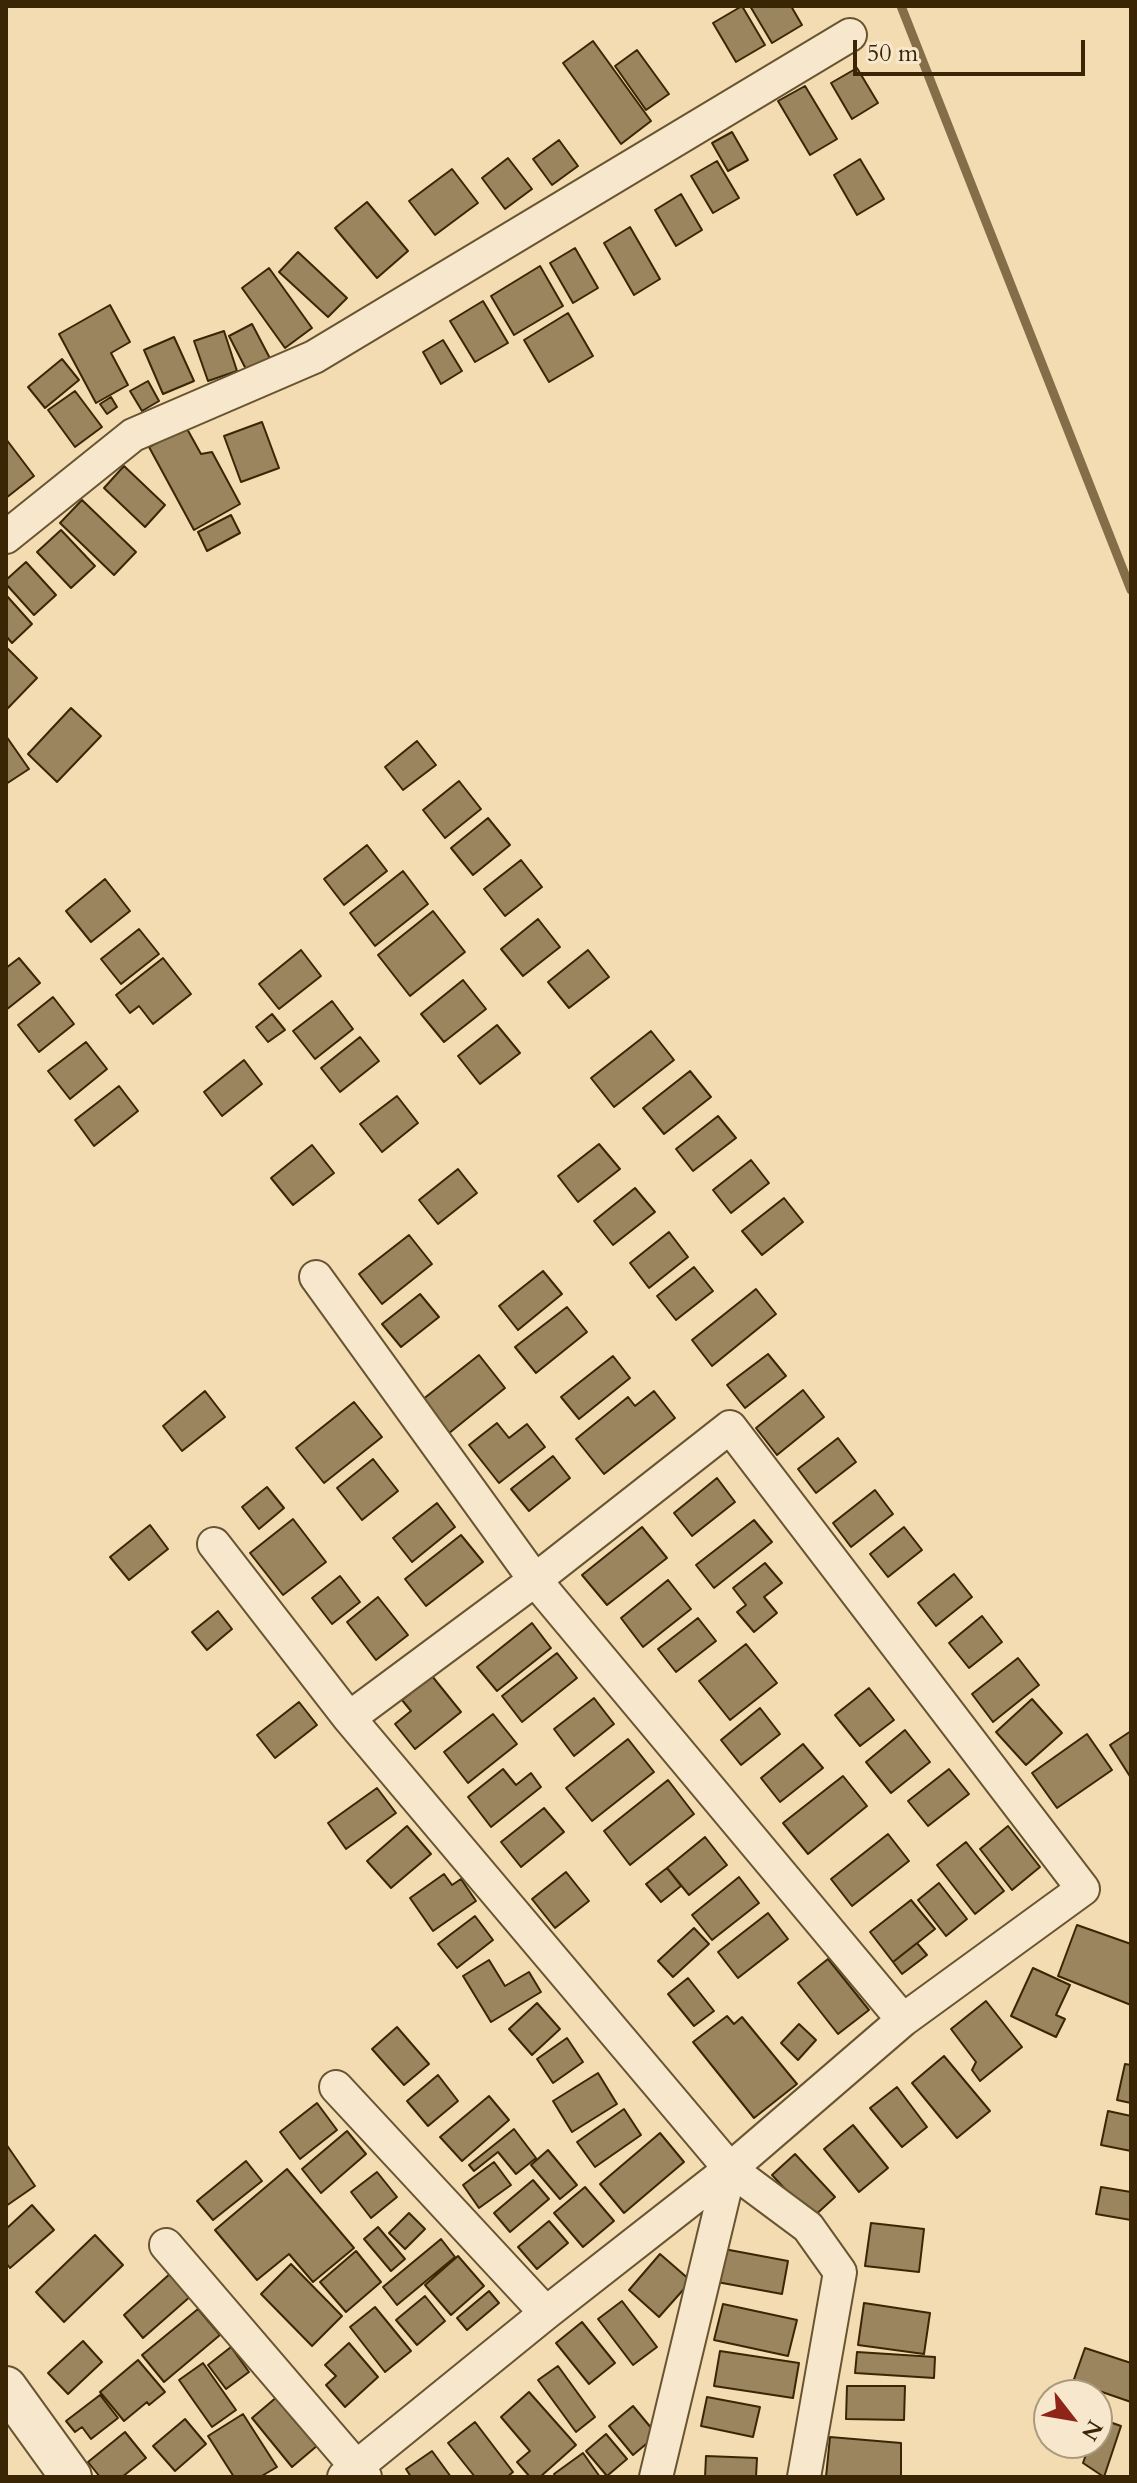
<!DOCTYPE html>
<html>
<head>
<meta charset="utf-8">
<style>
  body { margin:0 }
  #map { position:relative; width:1137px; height:2483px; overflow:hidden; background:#f3dcb2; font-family:Cardo,serif }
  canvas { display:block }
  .frame { position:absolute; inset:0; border:8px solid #3a2605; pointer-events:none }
  .north { position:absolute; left:1033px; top:2379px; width:80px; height:80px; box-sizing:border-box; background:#f7e8cd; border:2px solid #ab9a7d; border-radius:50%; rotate:121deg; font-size:22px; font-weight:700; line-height:32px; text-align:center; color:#3a2605 }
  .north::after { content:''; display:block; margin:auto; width:28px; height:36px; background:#8f2418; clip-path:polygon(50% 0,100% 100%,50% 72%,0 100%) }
  .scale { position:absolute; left:853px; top:40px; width:232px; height:36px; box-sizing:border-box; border:4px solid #3a2605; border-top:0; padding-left:10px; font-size:24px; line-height:28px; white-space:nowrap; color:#3a2605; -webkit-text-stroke:6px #f7e8cd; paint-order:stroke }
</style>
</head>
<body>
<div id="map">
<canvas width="1137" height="2483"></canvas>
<div class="frame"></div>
<div class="north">N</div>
<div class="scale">50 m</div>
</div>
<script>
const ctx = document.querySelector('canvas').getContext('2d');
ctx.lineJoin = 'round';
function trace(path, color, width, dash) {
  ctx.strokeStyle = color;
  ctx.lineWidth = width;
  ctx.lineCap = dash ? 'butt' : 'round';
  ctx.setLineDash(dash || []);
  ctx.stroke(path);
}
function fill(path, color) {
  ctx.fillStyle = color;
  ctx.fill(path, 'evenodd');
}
trace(new Path2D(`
  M901 6 1131 590`), '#836e49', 9);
const building = new Path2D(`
  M742 6 765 45 736 62 713 23Z
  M750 6H791L802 25 772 43Z
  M593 41 651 121 621 144 563 63Z
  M637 50 669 94 646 110 615 66Z
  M857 68 878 103 852 119 831 83Z
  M805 86 837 139 810 155 778 101Z
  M732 132 748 160 728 171 712 143Z
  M559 140 578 166 552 185 533 159Z
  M508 158 532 189 505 209 482 178Z
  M860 159 884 199 857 215 834 175Z
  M717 161 739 198 713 213 691 176Z
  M452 169 478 203 435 235 409 201Z
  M681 194 702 230 676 246 655 210Z
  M367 202 408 251 377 278 335 228Z
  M630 227 660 279 634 295 604 243Z
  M575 248 598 288 573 303 550 263Z
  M298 252 347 298 328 317 279 272Z
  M540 266 563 306 514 335 491 296Z
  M269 268 312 328 285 348 242 288Z
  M483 301 508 343 475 362 450 321Z
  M110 305 130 342 111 353 128 385 96 403 59 334Z
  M568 313 593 356 549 382 524 340Z
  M252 324 274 366 250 377 229 336Z
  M224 331 237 371 208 381 194 341Z
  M174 337 194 381 163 394 144 350Z
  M443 340 462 371 441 384 423 352Z
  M62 359 79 380 45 408 28 387Z
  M148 381 159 401 142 411 130 391Z
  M75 391 102 427 75 447 48 410Z
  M111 397 117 407 107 414 100 404Z
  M262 422 279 468 241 482 224 436Z
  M186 427 201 454 212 452 240 504 194 530 149 447Z
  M6 439 34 476 6 498Z
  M124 466 165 505 145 527 104 488Z
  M82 500 136 552 114 575 60 523Z
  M231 515 240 533 207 551 198 532Z
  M61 530 95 566 71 588 37 552Z
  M26 562 56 595 34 615 6 584V580Z
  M6 595 32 624 12 643 6 636Z
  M6 647 37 678 7 709 6 708Z
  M71 708 101 736 57 782 28 754Z
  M6 736 29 769 6 784Z
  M417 741 436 765 403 790 385 767Z
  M459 781 481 809 445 838 423 810Z
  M488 818 510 845 473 875 451 848Z
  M367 845 387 871 344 905 324 879Z
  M521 860 542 887 505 916 484 889Z
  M403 871 428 904 375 946 350 913Z
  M105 879 130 911 91 942 66 911Z
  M433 911 465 952 410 996 378 955Z
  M538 919 560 947 523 976 501 949Z
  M139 929 159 954 121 984 101 959Z
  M301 950 321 976 279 1009 259 984Z
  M588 950 609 977 569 1008 548 982Z
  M19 958 40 983 6 1010V968Z
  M163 958 191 994 153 1024 139 1006 130 1013 116 995Z
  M463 980 486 1009 444 1042 421 1014Z
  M53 997 74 1024 39 1052 18 1025Z
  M332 1001 353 1029 315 1059 293 1031Z
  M272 1014 285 1030 268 1042 256 1027Z
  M497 1025 520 1053 480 1084 458 1056Z
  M651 1031 674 1060 614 1107 591 1078Z
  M360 1037 379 1061 340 1092 321 1068Z
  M86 1042 107 1069 70 1099 48 1071Z
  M244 1060 262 1084 222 1116 204 1092Z
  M690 1071 711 1097 664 1134 643 1108Z
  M119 1086 138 1111 94 1146 75 1120Z
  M397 1096 418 1123 382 1152 360 1124Z
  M718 1116 736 1138 693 1171 676 1149Z
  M599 1144 620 1169 578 1202 558 1176Z
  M312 1145 334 1173 293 1205 271 1178Z
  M751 1160 769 1183 731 1213 713 1190Z
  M458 1169 477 1193 438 1224 419 1200Z
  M635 1188 655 1212 613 1245 594 1221Z
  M784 1198 803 1222 762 1255 742 1231Z
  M669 1232 688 1257 649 1288 630 1263Z
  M409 1235 432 1264 382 1304 359 1274Z
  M694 1267 713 1291 676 1320 657 1296Z
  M543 1271 562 1294 518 1330 499 1306Z
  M756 1289 776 1314 712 1366 692 1340Z
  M420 1294 439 1317 401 1347 382 1324Z
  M567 1307 587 1332 536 1373 515 1347Z
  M768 1354 786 1376 745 1408 727 1385Z
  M479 1355 505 1388 448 1434 422 1400Z
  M613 1356 630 1378 579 1419 561 1397Z
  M803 1390 824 1417 777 1455 756 1428Z
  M205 1391 225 1417 182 1451 163 1426Z
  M654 1391 675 1418 604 1474 576 1439 628 1397 635 1406Z
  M354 1402 382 1437 324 1483 296 1448Z
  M497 1423 509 1438 527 1424 545 1447 499 1483 469 1445Z
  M838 1438 856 1462 816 1493 798 1469Z
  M553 1456 570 1478 529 1511 511 1489Z
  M373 1459 398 1491 362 1520 337 1488Z
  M717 1478 735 1502 692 1536 674 1513Z
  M267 1487 284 1508 259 1529 242 1507Z
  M875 1490 893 1514 851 1547 833 1523Z
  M437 1503 455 1527 412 1562 393 1538Z
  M293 1519 326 1562 283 1595 250 1553Z
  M754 1520 772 1542 714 1588 696 1565Z
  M150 1525 168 1549 129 1580 110 1557Z
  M642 1527 667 1558 607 1605 582 1575Z
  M904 1527 922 1550 888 1577 870 1554Z
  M461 1535 483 1562 426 1606 405 1579Z
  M765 1563 782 1583 764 1597 777 1613 754 1632 737 1612 746 1605 733 1588Z
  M954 1574 972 1597 936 1626 918 1603Z
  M340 1576 360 1602 332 1624 312 1598Z
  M668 1580 691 1609 643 1647 621 1618Z
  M378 1597 408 1635 376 1660 347 1622Z
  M218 1611 232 1629 207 1650 192 1632Z
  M982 1616 1002 1642 969 1668 949 1643Z
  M698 1618 716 1641 676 1672 658 1649Z
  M532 1623 551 1648 497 1691 477 1667Z
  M746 1644 777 1683 730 1720 699 1681Z
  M557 1653 577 1678 522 1722 502 1696Z
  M1018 1658 1039 1685 993 1722 972 1694Z
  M432 1676 461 1712 415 1749 395 1724 411 1711 402 1700Z
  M869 1688 894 1720 860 1746 835 1715Z
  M594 1698 614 1724 574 1756 554 1729Z
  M1032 1699 1062 1733 1026 1765 996 1732Z
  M299 1702 317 1725 275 1758 257 1735Z
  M760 1708 780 1734 741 1765 721 1740Z
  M493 1714 517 1744 468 1783 444 1752Z
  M905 1730 930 1762 891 1793 866 1762Z
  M1131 1731V1778L1110 1745Z
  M1087 1734 1112 1770 1057 1808 1032 1773Z
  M628 1739 654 1772 592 1821 566 1788Z
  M803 1744 823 1768 780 1802 761 1778Z
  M503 1769 516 1785 531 1773 541 1787 491 1827 468 1797Z
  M949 1769 969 1794 928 1826 908 1801Z
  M843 1776 867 1806 808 1854 783 1823Z
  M668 1780 694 1814 630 1865 604 1831Z
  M377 1788 396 1813 346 1849 328 1823Z
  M544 1808 564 1832 521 1867 501 1842Z
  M407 1826 431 1854 391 1888 367 1861Z
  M1008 1826 1040 1867 1012 1890 980 1849Z
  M888 1834 909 1861 852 1906 831 1879Z
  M705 1837 727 1865 689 1895 667 1868Z
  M966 1842 1004 1891 975 1914 937 1865Z
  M667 1868 681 1886 661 1902 646 1884Z
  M566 1872 589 1901 555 1928 532 1899Z
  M444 1874 452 1885 461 1879 476 1901 433 1931 410 1898Z
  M739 1877 759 1903 712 1940 692 1915Z
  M939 1883 967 1919 946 1936 918 1900Z
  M911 1900 935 1929 893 1962 870 1932Z
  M768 1913 788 1939 738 1978 718 1952Z
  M475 1916 493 1940 457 1968 438 1944Z
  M1077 1925 1131 1944V2005L1058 1976Z
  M694 1928 709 1944 673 1977 658 1961Z
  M917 1943 927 1955 902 1974 893 1962Z
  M828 1959 869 2010 838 2034 798 1983Z
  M489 1960 505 1986 529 1972 541 1992 491 2022 463 1976Z
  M1033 1968 1070 1985 1056 2015 1065 2019 1056 2037 1011 2016Z
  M688 1978 714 2011 694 2026 668 1994Z
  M986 2001 1022 2047 980 2081 972 2070 976 2062 951 2029Z
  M537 2003 560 2029 532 2055 509 2029Z
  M727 2016 734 2024 742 2017 797 2084 754 2118 693 2042Z
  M799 2024 816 2040 798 2060 781 2043Z
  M397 2027 429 2064 404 2085 372 2049Z
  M567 2038 583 2062 553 2083 537 2059Z
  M944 2056 990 2111 957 2138 912 2083Z
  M1125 2064 1131 2065V2103L1117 2100Z
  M598 2073 617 2104 572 2132 553 2101Z
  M438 2075 458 2101 428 2126 407 2101Z
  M897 2087 927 2127 902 2147 870 2108Z
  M489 2096 509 2120 462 2161 440 2137Z
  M317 2103 337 2130 300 2159 280 2132Z
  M624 2109 641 2135 595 2167 577 2142Z
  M1108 2111 1131 2116V2151L1101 2145Z
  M853 2125 888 2168 859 2192 824 2149Z
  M514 2129 536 2158 516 2174 498 2152 474 2171 469 2165Z
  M347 2131 366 2154 321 2193 302 2169Z
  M660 2133 684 2162 624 2213 600 2184Z
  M6 2144 35 2186 6 2206Z
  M548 2150 577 2185 560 2199 531 2165Z
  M795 2154 835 2197 812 2218 772 2175Z
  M246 2161 262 2181 213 2220 197 2201Z
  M494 2162 511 2185 479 2208 463 2185Z
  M287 2169 354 2248 313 2282 289 2254 257 2280 215 2230Z
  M377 2172 397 2197 371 2218 351 2192Z
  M533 2180 549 2199 510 2232 494 2213Z
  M585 2187 614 2221 583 2247 554 2213Z
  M1101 2187 1131 2192V2220L1096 2214Z
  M32 2205 54 2230 10 2268 6 2263V2229Z
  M409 2213 425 2229 405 2249 389 2233Z
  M549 2221 568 2243 537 2269 518 2247Z
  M871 2223 924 2229 919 2272 865 2266Z
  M378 2227 405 2259 391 2271 364 2239Z
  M95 2235 123 2265 64 2322 36 2292Z
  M441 2239 455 2257 397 2305 383 2287Z
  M724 2249 788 2261 782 2294 717 2282Z
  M356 2251 381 2282 346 2312 320 2282Z
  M660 2254 691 2281 659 2317 629 2290Z
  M458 2256 484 2286 451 2315 425 2285Z
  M291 2264 342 2316 312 2346 261 2294Z
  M172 2272 192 2295 143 2338 124 2315Z
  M489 2291 499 2303 467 2330 457 2318Z
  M425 2296 445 2321 417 2345 396 2320Z
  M622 2301 657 2347 633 2365 598 2319Z
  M864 2303 930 2313 924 2354 858 2345Z
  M723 2304 797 2320 788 2356 714 2340Z
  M375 2307 411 2351 385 2372 350 2327Z
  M198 2309 220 2335 164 2382 142 2355Z
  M582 2322 615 2363 589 2384 556 2343Z
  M83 2341 102 2362 68 2394 48 2373Z
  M349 2343 378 2377 345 2407 326 2385 336 2376 325 2365Z
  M231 2347 249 2372 226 2389 208 2365Z
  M1085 2348 1131 2363V2402L1073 2382Z
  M720 2351 799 2363 793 2398 714 2386Z
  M857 2352 935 2357 934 2378 855 2373Z
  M138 2360 165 2392 149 2405 147 2402 124 2421 100 2392Z
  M203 2363 236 2410 212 2427 179 2380Z
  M558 2366 595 2417 576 2432 538 2380Z
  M847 2386H905L904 2420 846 2419Z
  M529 2392 576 2445 540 2477H530L517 2462 530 2451 501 2417Z
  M100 2395 118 2418 91 2439 82 2427 75 2432 66 2421Z
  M278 2396 318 2445 292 2467 252 2418Z
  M707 2397 760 2407 753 2437 701 2426Z
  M633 2406 657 2435 633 2455 609 2426Z
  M243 2414 277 2467 260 2477H234L208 2436Z
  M1098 2418 1121 2426 1104 2477 1083 2463 1090 2443H1097Z
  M185 2419 206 2444 175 2471 153 2446Z
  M475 2422 513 2472 507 2477H475L448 2443Z
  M125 2432 146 2458 122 2477H100L88 2462Z
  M606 2434 627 2459 607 2476 586 2451Z
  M830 2437 901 2443V2477H826Z
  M432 2451 451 2477H411L406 2469Z
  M583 2453 600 2477H556L554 2474Z
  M706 2456 757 2458 756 2477H705Z`);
fill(building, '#9a855f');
trace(building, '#3a2605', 2);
const minor = new Path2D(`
  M6 537 133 435 314 357 850 35
  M316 1277 535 1580 903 2020
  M214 1544 349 1718 730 2169 808 2227 840 2272 804 2477
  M336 2087 546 2313
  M166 2245 365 2477
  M344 2477 546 2313 730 2169 903 2020 1083 1889 730 1427 535 1580 349 1718
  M656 2477 730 2169`);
const tertiary = new Path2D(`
  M6 2387 71 2477`);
trace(minor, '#685430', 36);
trace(tertiary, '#685430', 44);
trace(minor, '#f7e8cd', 32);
trace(tertiary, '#f7e8cd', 40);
</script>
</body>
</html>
